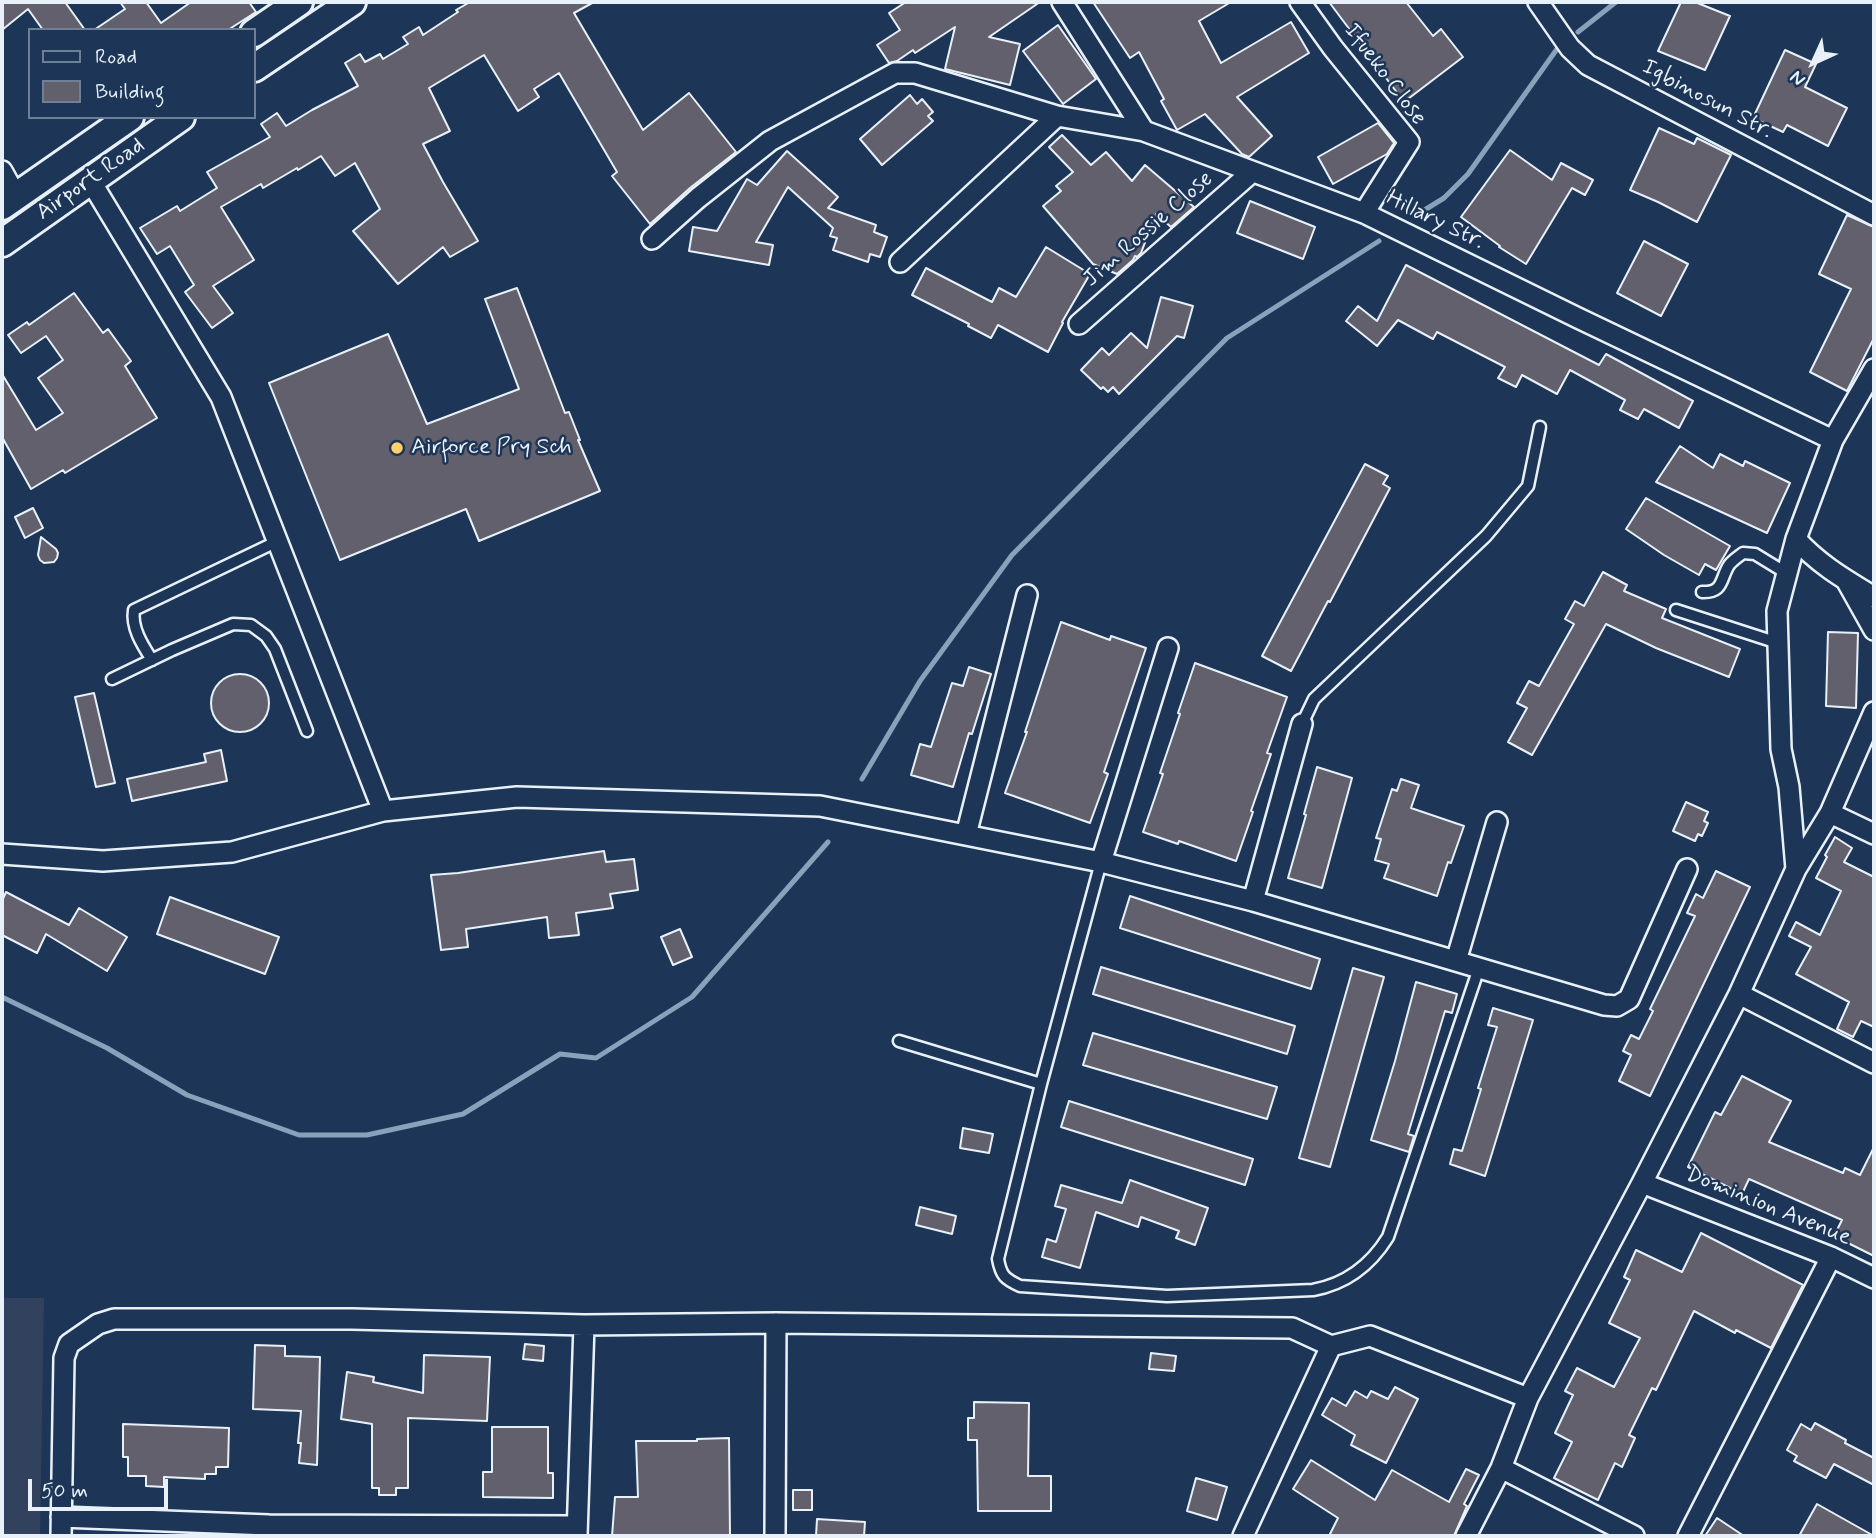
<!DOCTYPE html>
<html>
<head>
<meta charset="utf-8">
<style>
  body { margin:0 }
  #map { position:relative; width:1876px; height:1538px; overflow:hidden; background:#1d3557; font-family:Mynerve,sans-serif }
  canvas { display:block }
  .frame { position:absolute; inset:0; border:4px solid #e8f1f8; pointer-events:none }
  .legend { position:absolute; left:28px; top:28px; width:228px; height:91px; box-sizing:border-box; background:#1d3557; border:2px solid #6e8097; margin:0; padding:9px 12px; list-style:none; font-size:21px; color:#e8f1f8 }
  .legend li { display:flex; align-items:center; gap:14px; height:35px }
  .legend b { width:35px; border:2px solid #6e8097 }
  .north { position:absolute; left:1778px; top:28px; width:70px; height:70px; -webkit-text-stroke:5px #1d3557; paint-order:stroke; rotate:225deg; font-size:19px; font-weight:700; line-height:28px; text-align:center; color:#e8f1f8 }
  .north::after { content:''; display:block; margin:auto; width:24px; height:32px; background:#e8f1f8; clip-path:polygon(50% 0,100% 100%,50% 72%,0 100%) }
  .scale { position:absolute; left:28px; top:1479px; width:140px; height:32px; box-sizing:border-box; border:4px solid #e8f1f8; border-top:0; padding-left:9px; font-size:21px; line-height:24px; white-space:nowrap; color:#e8f1f8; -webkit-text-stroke:5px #1d3557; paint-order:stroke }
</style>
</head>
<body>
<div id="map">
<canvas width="1876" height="1538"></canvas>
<div class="frame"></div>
<ul class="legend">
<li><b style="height:9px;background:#1d3557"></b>Road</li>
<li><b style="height:19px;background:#62606d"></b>Building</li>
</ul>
<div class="north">N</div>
<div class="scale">50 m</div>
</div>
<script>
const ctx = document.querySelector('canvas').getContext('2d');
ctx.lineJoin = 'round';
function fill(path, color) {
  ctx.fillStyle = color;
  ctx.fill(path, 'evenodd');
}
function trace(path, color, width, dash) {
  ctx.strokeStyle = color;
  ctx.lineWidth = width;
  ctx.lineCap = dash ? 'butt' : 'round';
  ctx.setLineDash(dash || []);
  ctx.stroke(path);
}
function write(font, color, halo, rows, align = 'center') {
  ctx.font = font + ' Mynerve,sans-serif';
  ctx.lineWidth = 5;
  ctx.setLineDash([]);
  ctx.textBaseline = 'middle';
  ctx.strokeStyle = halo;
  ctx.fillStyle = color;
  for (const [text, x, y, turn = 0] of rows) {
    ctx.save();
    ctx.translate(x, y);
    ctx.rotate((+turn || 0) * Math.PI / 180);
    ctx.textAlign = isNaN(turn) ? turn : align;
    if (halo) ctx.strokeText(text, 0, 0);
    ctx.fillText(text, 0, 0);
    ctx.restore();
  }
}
fill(new Path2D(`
  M2 1298H44L40 1536H2Z`), '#32425e');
trace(new Path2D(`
  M1578 32 1616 2
  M1423 211 1444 198 1468 174 1557 49
  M862 779 920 681 1012 555 1227 338 1379 241
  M2 997 107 1048 187 1095 299 1135H367L463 1114 560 1054 596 1058 692 997 828 842`), '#89a1ba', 5);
const building = new Path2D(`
  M2 2H65L85 30H43L28 9 2 30Z
  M120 2H146L161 23 191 2H249L256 12 228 30H94L125 9Z
  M470 2H594L574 13 643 130 689 93 736 152 690 188 650 224 612 176 617 172 559 73 534 89 539 97 518 111 484 55 429 88 450 131 423 144 443 182 478 241 450 257 443 247 398 284 353 231 380 209 355 163 335 176 321 156 298 170 297 168 263 188 261 184 221 207 254 260 213 286 233 313 212 328 185 292 194 285 170 246 157 254 140 228 177 206 180 211 217 188 207 172 270 137 261 124 277 113 286 126 312 110 358 86 345 63 360 54 365 62 380 54 383 59 408 44 403 37 419 27 423 35 458 12 456 10Z
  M906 2H1040L989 37 1020 44 1010 85 945 69 955 27 915 53 913 50 897 61 889 63 877 45 900 30 889 13Z
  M1093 2H1231L1199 21 1221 63 1291 22 1309 53 1237 97 1272 136 1249 157 1242 154 1205 114 1177 130 1161 101 1164 99 1139 52 1130 58Z
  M1329 2H1406L1433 36 1441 29 1463 57 1404 102Z
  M1681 2H1695L1730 16 1705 70 1658 51Z
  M1058 25 1096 79 1063 104 1023 51Z
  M1785 50 1816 64 1805 87 1847 108 1828 146 1787 125 1783 132 1753 118Z
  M910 95 917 104 922 99 933 112 928 116 933 121 882 165 860 139Z
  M1378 123 1394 143 1387 154 1333 184 1318 157Z
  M1659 128 1694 144 1697 138 1731 155 1697 222 1658 202 1630 190Z
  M1062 135 1091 165 1106 152 1132 181 1145 165 1194 207 1171 227 1156 214 1141 253 1137 257 1135 256 1133 260 1117 274 1093 264 1043 206 1061 191 1056 186 1073 172 1049 147Z
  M1510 150 1552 180 1561 163 1593 180 1585 195 1572 188 1526 264 1499 247 1500 246 1461 217Z
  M787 151 838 197 828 208 876 225 874 232 887 237 880 257 870 254 868 262 833 250 837 238 830 236 833 228 788 187 756 242 773 245 769 265 689 251 693 227 717 231 747 179 757 185Z
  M1250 201 1315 227 1303 259 1237 233Z
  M1847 215 1874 227V338L1847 391 1810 372 1851 289 1819 274Z
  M1644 241 1688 264 1661 316 1617 293Z
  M1046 247 1090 274 1062 322 1063 323 1048 352 998 325 991 338 968 326 969 324 912 295 926 268 992 302 999 288 1016 297Z
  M1406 265 1599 365 1606 354 1693 401 1679 428 1644 409 1638 419 1620 410 1625 400 1570 370 1557 394 1522 375 1516 387 1498 378 1505 367 1437 332 1433 339 1398 320 1377 346 1346 321 1358 306 1377 321Z
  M517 288 565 413 569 412 580 440H578L600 491 479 541 466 509 340 560 269 383 388 334 427 424 519 389 485 299Z
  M74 293 103 333 108 329 131 361 125 366 157 418 65 473 63 470 31 489 2 437V374L36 430 63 413 38 378 63 360 46 336 21 353 8 335 27 322 29 325Z
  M1161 297 1193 306 1184 338 1177 336 1119 394 1113 387 1108 392 1103 387 1101 389 1081 370 1102 348 1109 355 1131 333 1147 348Z
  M1680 446 1713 468 1720 454 1743 466 1745 461 1790 483 1767 533 1656 482Z
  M1365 464 1388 476 1383 484 1390 488 1330 602 1328 601 1291 671 1262 656Z
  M1646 498 1730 546 1716 570 1705 564 1699 575 1664 555 1626 529Z
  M33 508 43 528 25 538 15 517Z
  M41 537 56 549 58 553 57 558 54 562 44 563 40 560 38 555Z
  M1603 572 1627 585 1624 591 1666 609 1662 618 1740 649 1729 677 1656 648 1606 624 1532 755 1508 742 1527 708 1517 703 1529 681 1539 686 1574 624 1565 619 1575 601 1584 606Z
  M1061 622 1110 640 1111 636 1146 648 1104 772 1108 774 1090 823 1005 793 1027 732H1025Z
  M1828 632 1858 633 1856 708 1826 706Z
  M1195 663 1287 697 1267 753 1271 754 1251 811 1253 812 1236 861 1179 841 1178 844 1143 832 1163 774 1160 773 1180 714 1178 713Z
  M969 667 991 674 972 734 969 733 953 787 911 775 920 744 931 747 952 683 963 686Z
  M211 703a29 29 0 1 1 58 0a29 29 0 1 1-58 0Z
  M94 693 115 783 96 787 75 697Z
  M221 750 227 781 132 801 127 779 206 762 204 754Z
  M1317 767 1352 778 1322 888 1288 878 1306 815 1304 814Z
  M1401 779 1419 785 1411 808 1464 826 1451 863 1448 862 1437 896 1384 878 1389 864 1375 860 1381 839 1376 838 1392 789 1397 791Z
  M1686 802 1708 812 1704 821 1708 823 1702 836 1698 834 1695 841 1673 831Z
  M1835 837 1852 848 1844 862 1874 877V1027L1861 1021 1853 1037 1837 1029 1849 1002 1796 974 1811 947 1789 936 1796 922 1820 935 1841 891 1816 878 1827 857 1825 855Z
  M604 851 606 862 634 859 638 890 610 894 613 908 576 913 579 935 549 938 547 917 466 929 468 947 441 950 431 875 458 873Z
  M1716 871 1750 887 1650 1096 1619 1081 1631 1055 1623 1051 1631 1035 1639 1039 1653 1011 1650 1009 1695 916 1687 913 1696 894 1703 898Z
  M6 892 69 925 79 908 127 937 107 971 46 934 37 953 2 935V901Z
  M1130 896 1320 959 1311 989 1120 928Z
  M170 897 279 937 265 974 157 934Z
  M680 929 692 957 673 965 661 937Z
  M1101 967 1295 1026 1287 1054 1093 994Z
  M1353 968 1384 977 1330 1167 1299 1158Z
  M1416 982 1457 994 1452 1013 1445 1011 1408 1134 1414 1136 1409 1152 1371 1140 1395 1061Z
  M1493 1008 1533 1020 1485 1176 1450 1164 1454 1149 1462 1151 1481 1089 1478 1088 1497 1027 1488 1025Z
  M1093 1033 1277 1087 1267 1119 1083 1065Z
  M1742 1076 1791 1101 1769 1142 1843 1173 1845 1168 1860 1175 1874 1147V1256L1834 1236 1842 1220 1749 1179 1742 1194 1688 1167 1715 1112 1721 1115Z
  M1069 1101 1253 1159 1245 1185 1061 1127Z
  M963 1128 993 1134 989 1153 960 1148Z
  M1130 1180 1208 1208 1195 1245 1176 1238 1179 1231 1141 1217 1138 1227 1096 1212 1080 1268 1042 1257 1047 1239 1056 1242 1066 1209 1055 1206 1061 1185 1122 1203Z
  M920 1207 956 1216 952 1234 916 1225Z
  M1701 1233 1803 1285 1771 1348 1736 1330 1735 1333 1694 1311 1656 1390 1652 1388 1629 1435 1635 1438 1622 1467 1615 1463 1598 1500 1554 1478 1572 1442 1555 1433 1573 1395 1565 1391 1577 1368 1614 1387 1640 1338 1609 1323 1630 1280 1624 1277 1636 1250 1682 1272Z
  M525 1344 544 1346 543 1361 523 1359Z
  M255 1345 285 1346V1356L320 1357 317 1465 299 1463 301 1443H298L301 1411 253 1409Z
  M1151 1353 1176 1356 1174 1371 1149 1369Z
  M424 1355 490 1357 487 1421 408 1418V1488H396V1495H379V1488H372V1424L341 1419 347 1372 374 1377 373 1382 423 1393Z
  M1395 1387 1418 1399 1386 1463 1351 1445 1355 1435 1322 1415 1332 1398 1346 1406 1355 1391 1367 1398 1371 1391 1388 1399Z
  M974 1402 1029 1403 1028 1476H1051V1511H978L977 1440H968V1418H974Z
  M1815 1423 1846 1440 1845 1443 1874 1458V1485L1834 1464 1826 1478 1794 1461 1797 1456 1787 1450 1801 1424 1811 1430Z
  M123 1424 229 1428 228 1467H216V1474H205V1479L164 1477V1487L146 1486V1476H128V1457H123Z
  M492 1427H548V1473H553V1498L483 1497V1472H492Z
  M729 1438 730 1536H612L615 1497H638L636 1441H697V1439Z
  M1311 1460 1375 1500 1392 1470 1449 1502 1466 1469 1479 1475 1464 1504 1467 1506 1454 1536H1329L1338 1518 1293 1489Z
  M1196 1478 1227 1487 1217 1520 1187 1511Z
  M793 1490H812V1510H793Z
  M1817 1504 1874 1536H1799Z
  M1717 1518 1744 1536H1705Z
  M817 1519 865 1522 864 1536H816Z`);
fill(building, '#62606d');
trace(building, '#e8f1f8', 2);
const lane = new Path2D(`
  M1702 592C1724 593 1720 579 1729 565 1733 560 1738 557 1743 553L1755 554 1786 573
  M1676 610 1778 643
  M152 660C143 646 131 628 134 610L278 541
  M112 679 172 650 233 624 251 625 266 636 275 649 307 731
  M1302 724 1314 699 1486 536 1528 486 1540 427
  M1101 862 1041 1084 998 1259C1001 1276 1005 1279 1020 1286L1167 1296 1313 1290C1346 1284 1370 1266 1388 1237L1479 968
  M899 1041 1041 1084`);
const street = new Path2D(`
  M1062 2 1144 131 1364 213 1578 318 1833 440
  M1300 2 1333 48 1409 142 1364 213
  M1538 2 1570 48 1588 65 1874 215
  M2 171 16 196
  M90 180 221 397 383 811
  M652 239 698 198 770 141 895 73H915L1057 116 1144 131
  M900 262 1057 116
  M1079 324 1252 172
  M1796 539C1818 564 1846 580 1874 597
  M1846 580 1874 630
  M1830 813 1874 834
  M966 835 1027 595
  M2 854 103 861 232 852 383 811 517 797 820 806 1101 862 1253 901 1604 1005 1617 1006 1629 999 1687 869
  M1101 862 1168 648
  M1796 869 1789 787 1781 749 1777 611 1796 539 1833 440 1874 369
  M1253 901 1302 724
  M1456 961 1497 822
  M1739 994 1874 1063
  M1642 1183 1831 1257 1874 1278
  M1501 1468 1634 1536
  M61 1517 269 1525 577 1526
  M61 1536 64 1358 69 1344 98 1324 114 1319H352L584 1325 776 1323 1292 1328 1331 1346 1370 1336 1528 1398
  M577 1536 584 1325
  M775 1536 776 1323
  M1243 1536 1331 1346
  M1466 1536 1501 1468 1528 1398 1642 1183 1739 994 1796 869 1830 813 1874 712
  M1688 1536 1831 1257`);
const secondary = new Path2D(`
  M254 33 299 2
  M254 68 352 2
  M2 206 130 117
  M2 243 181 117`);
trace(lane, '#e8f1f8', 15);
trace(street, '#e8f1f8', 24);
trace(secondary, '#e8f1f8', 32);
trace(lane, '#1d3557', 10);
trace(street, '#1d3557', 19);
trace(secondary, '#1d3557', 26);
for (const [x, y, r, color] of [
  [397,448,7,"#ffd166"]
]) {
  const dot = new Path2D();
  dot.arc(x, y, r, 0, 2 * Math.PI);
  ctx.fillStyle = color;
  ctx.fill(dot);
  trace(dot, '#1d3557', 2.5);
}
write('23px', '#e8f1f8', '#1d3557', [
  ["Ifueko Close",1384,75,53],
  ["Igbinosun Str.",1707,100,28],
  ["Airport Road",91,180,-35],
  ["Hillary Str.",1435,221,26],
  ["Jim Rossie Close",1149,230,-41],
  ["Dominion Avenue",1768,1207,22]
]);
write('23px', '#e8f1f8', '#1d3557', [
  ["Airforce Pry Sch",411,448]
], 'left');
</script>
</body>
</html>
